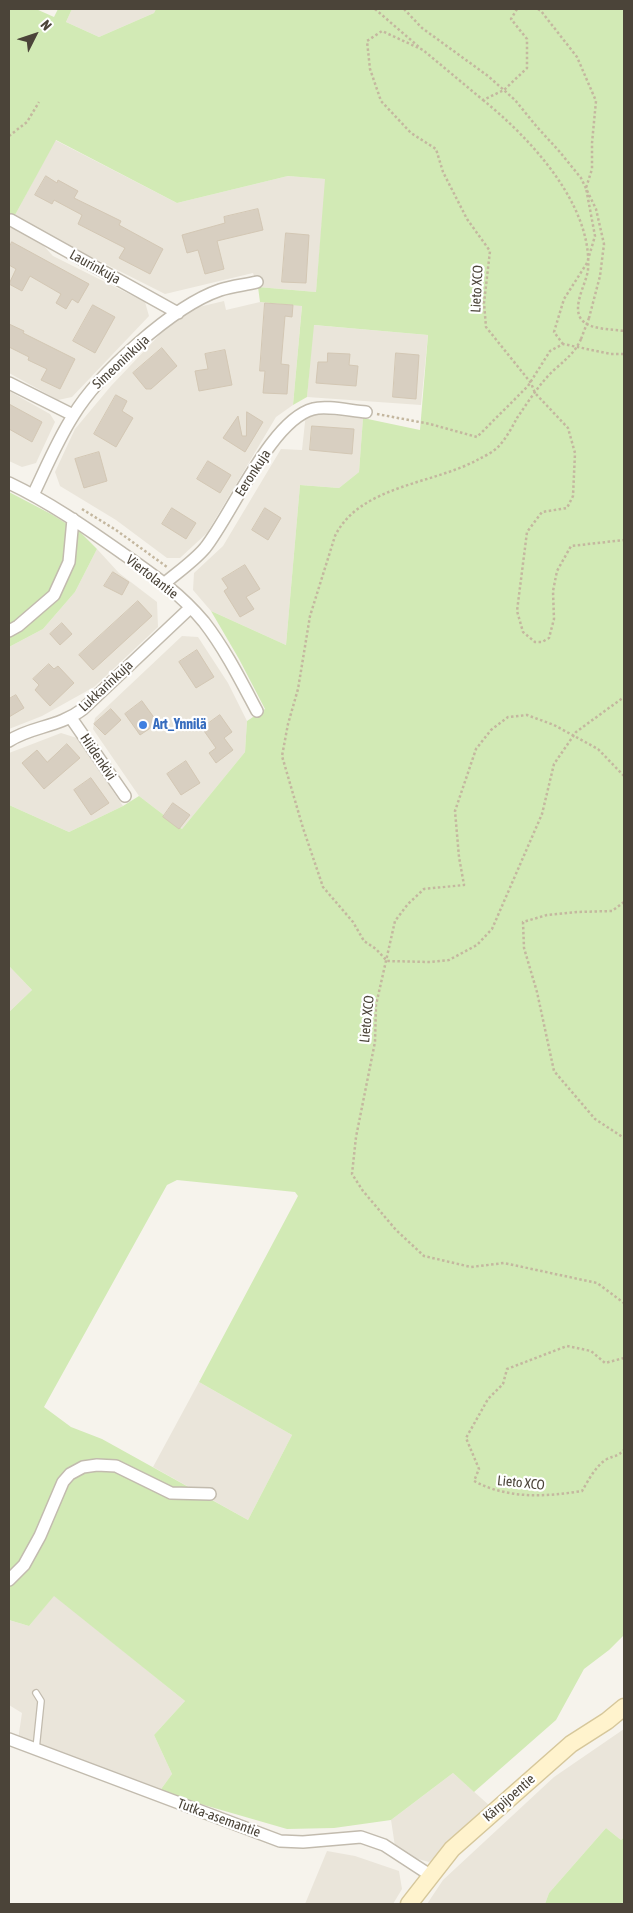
<!DOCTYPE html>
<html>
<head>
<meta charset="utf-8">
<style>
  body { margin:0 }
  #map { position:relative; width:633px; height:1913px; overflow:hidden; background:#f6f3ec; font-family:"Asap Condensed",sans-serif }
  canvas { display:block }
  .frame { position:absolute; inset:0; border:10px solid #4b4439; pointer-events:none }
  .north { position:absolute; left:10px; top:10px; width:50px; height:50px; -webkit-text-stroke:4px #fff; paint-order:stroke; rotate:49deg; font-size:14px; font-weight:700; line-height:20px; text-align:center; color:#4b4439 }
  .north::after { content:''; display:block; margin:auto; width:18px; height:22px; background:#4b4439; clip-path:polygon(50% 0,100% 100%,50% 72%,0 100%) }
</style>
</head>
<body>
<div id="map">
<canvas width="633" height="1913"></canvas>
<div class="frame"></div>
<div class="north">N</div>
</div>
<script>
const ctx = document.querySelector('canvas').getContext('2d');
ctx.lineJoin = 'round';
function fill(path, color) {
  ctx.fillStyle = color;
  ctx.fill(path, 'evenodd');
}
function trace(path, color, width, dash) {
  ctx.strokeStyle = color;
  ctx.lineWidth = width;
  ctx.lineCap = dash ? 'butt' : 'round';
  ctx.setLineDash(dash || []);
  ctx.stroke(path);
}
function write(font, color, halo, rows, align = 'center') {
  ctx.font = font + ' "Asap Condensed",sans-serif';
  ctx.lineWidth = 4.5;
  ctx.setLineDash([]);
  ctx.textBaseline = 'middle';
  ctx.strokeStyle = halo;
  ctx.fillStyle = color;
  for (const [text, x, y, turn = 0] of rows) {
    ctx.save();
    ctx.translate(x, y);
    ctx.rotate((+turn || 0) * Math.PI / 180);
    ctx.textAlign = isNaN(turn) ? turn : align;
    if (halo) ctx.strokeText(text, 0, 0);
    ctx.fillText(text, 0, 0);
    ctx.restore();
  }
}
fill(new Path2D(`
  M72 9H156L154 13 99 37 66 22Z
  M55 140 177 203 288 176 326 179 316 292 258 287 253 273 165 294 60 241 15 215Z
  M9 226 43 245 53 256 145 302 149 316 72 397 58 400 9 373Z
  M224 301 226 310 260 302 302 305 293 405 276 417 207 533 180 558H167L116 520 60 486 55 472 75 429 111 386 182 311Z
  M313 325 428 335 421 405 307 397Z
  M9 391 50 414 55 422 36 463 22 467 9 461Z
  M306 413 363 418 359 472 339 488 300 485 286 645 211 611 193 590 194 573 223 546 281 449 302 450Z
  M97 549 119 573 157 602 158 627 94 687 42 716 9 729V647L43 629 75 592Z
  M182 636 198 637 228 683 247 721 245 752 182 829 139 796 93 729 95 718Z
  M61 733 77 738 123 806 69 832 9 805V753Z
  M9 966 32 990 9 1012Z
  M199 1382 292 1435 248 1520 153 1467Z
  M54 1595 185 1701 154 1735 172 1774 159 1792 18 1740 22 1713 9 1705V1620L29 1626Z
  M624 1729V1837L621 1840 606 1828 549 1893 545 1904H427L443 1880 554 1777Z
  M453 1773 490 1806 471 1827 429 1862 396 1853 391 1820Z
  M327 1851 355 1856 399 1871 402 1889 393 1904H305Z`), '#eae5da');
fill(new Path2D(`
  M9 9H36L54 17 58 9H72L66 22 99 37 154 13 156 9H624V1635L609 1650 584 1669 556 1720 474 1792 453 1773 391 1820 334 1828 287 1829 159 1792 172 1774 154 1735 185 1701 54 1596 29 1626 9 1620V1012L32 990 9 966V805L69 832 123 806 139 796 182 829 245 752 247 721 265 709 239 659 211 611 286 645 300 485 339 488 359 472 363 418 420 430 428 335 314 325 307 397 293 405 302 306 260 302 258 287 316 292 325 179 288 176 177 203 56 140 15 215 45 232 43 245 9 226ZM177 1180 295 1192 298 1196 199 1382 292 1435 248 1520 102 1439 71 1427 44 1407 167 1185Z
  M9 492 51 514 80 532 97 549 75 592 43 629 9 647Z
  M606 1828 621 1840 624 1837V1904H545L549 1893Z`), '#d2eab5');
const building = new Path2D(`
  M46 176 57 183 58 180 78 191 74 198 121 221 119 225 163 249 150 274 119 258 125 248 78 224 82 215 54 200 52 204 35 195Z
  M258 209 263 230 217 241 224 269 205 274 198 250 187 253 182 235 225 223 224 217Z
  M286 233 309 235 306 283 282 282Z
  M12 242 89 284 78 303 72 299 66 309 56 303 61 294 30 276 22 291 9 284 16 269 9 265V248Z
  M265 303 293 305 292 317 285 316 281 364 289 365 287 394 263 393 265 371H260Z
  M93 305 115 317 95 353 73 341Z
  M9 324 24 331 23 333 75 359 60 389 41 380 47 369 28 360 29 357 9 347Z
  M162 348 177 366 151 389H146L133 373Z
  M225 350 232 385 199 391 195 371 208 369 205 354Z
  M328 353 350 354 349 365 358 366 356 386 316 383 318 362H327Z
  M396 353 419 355 416 399 393 397Z
  M116 395 127 401 122 411 133 418 116 447 94 434Z
  M9 404 42 422 32 442 9 429Z
  M247 412 263 422 245 452 223 438 238 416 242 436H246Z
  M312 426 354 429 352 454 310 450Z
  M99 452 107 481 84 488 75 459Z
  M208 461 231 475 220 493 197 479Z
  M172 508 196 523 186 539 162 524Z
  M265 508 281 518 268 540 252 530Z
  M245 565 260 589 246 597 254 609 240 617 224 591 228 588 222 579Z
  M113 572 129 582 122 595 104 586Z
  M138 601 152 616 93 670 79 655Z
  M62 623 72 634 60 645 50 634Z
  M197 650 214 677 196 688 179 662Z
  M49 664 54 669 58 666 74 683 50 706 35 690 39 685 33 679Z
  M16 695 24 708 9 717V699Z
  M142 701 158 723 140 735 125 714Z
  M111 709 121 720 105 735 94 724Z
  M220 715 232 732 224 738 233 750 216 763 209 753 216 748 202 728Z
  M67 744 80 758 44 789 22 763 37 750 47 762Z
  M186 761 200 783 181 795 167 774Z
  M91 778 109 803 91 815 74 790Z
  M173 803 190 815 179 829 163 817Z`);
fill(building, '#d8cfc1');
trace(building, '#d3c7b4', 1);
const lane = new Path2D(`
  M36 1693 41 1701 36 1749`);
const street = new Path2D(`
  M11 220 178 313
  M9 383 73 415
  M9 483C49 502 85 527 122 553 152 574 181 594 204 622 225 649 241 681 257 711
  M33 495C46 468 57 441 73 416 98 374 173 306 220 290 232 286 245 285 257 282
  M165 583C178 572 194 561 205 548 232 514 271 420 313 409 326 405 351 411 366 412
  M9 631 18 626 54 595 69 562 73 519
  M71 718 125 796
  M9 741C31 726 58 728 83 709L190 608
  M9 1580 24 1565 40 1536 63 1482 70 1474 83 1467 97 1465 116 1466 171 1493 210 1494
  M9 1739 280 1841 303 1842 361 1837 384 1845 430 1875`);
const secondary = new Path2D(`
  M409 1904 452 1849 571 1744 607 1721 624 1707`);
trace(lane, '#c2bbae', 8);
trace(street, '#c2bbae', 14);
trace(secondary, '#d6c79b', 19);
trace(new Path2D(`
  M375 9 419 47
  M404 9 422 28 488 76 515 100 537 127 559 151 581 178 596 209 604 244 600 276 589 318
  M517 9 511 19 527 39V68L504 90 483 100 423 50 382 31 367 41 370 69 381 101 411 133 436 149 443 172 467 219 490 251 484 303 486 327 531 383 535 393 568 428 575 453 573 496 567 508 542 512 527 532 517 611 523 632 535 642H542L549 638 554 619 553 591 557 571 571 546 624 540
  M538 9 541 11 577 57 596 101 592 143V169L586 188 595 236 587 263 564 299 554 332 563 344
  M483 100C530 138 593 205 588 270 586 284 572 306 581 319 589 330 612 329 624 331
  M9 136 27 122 39 102
  M581 339C575 353 565 360 554 370 540 383 528 402 517 418 512 427 506 439 498 447 493 452 485 456 479 459 435 484 360 485 335 536L310 616 298 689 288 724 282 756 303 828 323 887 353 922 364 941 376 949 387 961 430 962 449 960 477 945 492 929 542 814 554 764 576 732 624 697
  M377 414 430 424 477 437 528 386 550 351 563 344 611 354H624
  M82 509 116 530 167 567
  M624 776 598 749 554 725 527 715 508 717 491 730 476 749 455 811 459 857 464 885 424 889 408 904 395 921 376 1005 375 1042 356 1137 352 1174 363 1191 396 1230 424 1256 471 1267 504 1263 597 1283 624 1303
  M624 902 612 911 577 912 547 915 523 922 524 948 537 992 554 1071 595 1119 624 1138
  M624 1358 605 1363 591 1351 567 1346 507 1369 503 1384 488 1399 466 1438 479 1469 474 1481C508 1499 544 1497 582 1491 588 1481 596 1465 607 1459 615 1455 617 1457 624 1450`), '#c4b79f', 2.5, [2.5, 2.5]);
trace(lane, '#fff', 5.5);
trace(street, '#fff', 11);
trace(secondary, '#fff3cd', 16);
trace(new Path2D(`
  M581 339 589 318`), '#c4b79f', 2.5, [2.5, 2.5]);
for (const [x, y, r, color] of [
  [143,725,5,"#3f7fe0"]
]) {
  const dot = new Path2D();
  dot.arc(x, y, r, 0, 2 * Math.PI);
  ctx.fillStyle = color;
  ctx.fill(dot);
  trace(dot, '#fff', 2);
}
write('14px', '#4b4439', '#fff', [
  ["Laurinkuja",95,267,29],
  ["Lieto XCO",477,289,-87],
  ["Simeoninkuja",121,362,-43],
  ["Eeronkuja",253,473,-57],
  ["Viertolantie",152,577,38],
  ["Lukkarinkuja",106,686,-43],
  ["Hiidenkivi",98,757,56],
  ["Lieto XCO",367,1019,-84],
  ["Lieto XCO",521,1483,6],
  ["Kärpijoentie",509,1798,-41],
  ["Tutka-asemantie",219,1818,20]
]);
write('bold 14px', '#366cbe', '#fff', [
  ["Art_Ynnilä",153,725]
], 'left');
</script>
</body>
</html>
